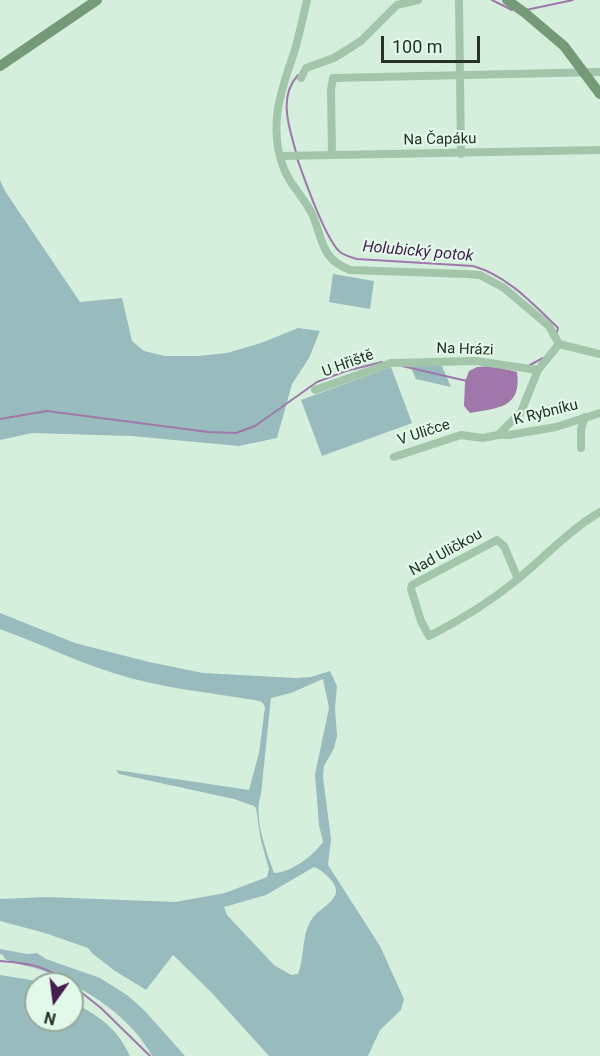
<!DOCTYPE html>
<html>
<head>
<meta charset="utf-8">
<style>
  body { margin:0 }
  #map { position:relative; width:600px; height:1056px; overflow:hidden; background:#d6efdd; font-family:Roboto,sans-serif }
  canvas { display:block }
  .north { position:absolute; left:24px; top:972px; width:60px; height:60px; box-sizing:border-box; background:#e2f8e8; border:2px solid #96a99a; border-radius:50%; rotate:194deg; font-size:16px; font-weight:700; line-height:24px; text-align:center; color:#253225 }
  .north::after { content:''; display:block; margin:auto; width:21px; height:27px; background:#461d51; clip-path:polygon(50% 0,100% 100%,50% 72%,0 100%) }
  .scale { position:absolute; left:381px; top:36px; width:99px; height:27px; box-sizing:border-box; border:3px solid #253225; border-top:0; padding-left:8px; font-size:18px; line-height:21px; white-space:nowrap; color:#253225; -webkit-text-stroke:4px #e2f8e8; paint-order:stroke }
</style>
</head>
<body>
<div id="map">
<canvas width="600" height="1056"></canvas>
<div class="north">N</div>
<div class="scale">100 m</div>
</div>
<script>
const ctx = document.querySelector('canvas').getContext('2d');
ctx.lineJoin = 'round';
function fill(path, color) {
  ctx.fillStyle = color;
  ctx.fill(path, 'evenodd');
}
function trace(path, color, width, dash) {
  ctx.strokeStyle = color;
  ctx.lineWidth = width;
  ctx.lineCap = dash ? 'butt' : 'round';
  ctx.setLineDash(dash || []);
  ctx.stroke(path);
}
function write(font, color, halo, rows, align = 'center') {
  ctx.font = font + ' Roboto,sans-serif';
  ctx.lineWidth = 4.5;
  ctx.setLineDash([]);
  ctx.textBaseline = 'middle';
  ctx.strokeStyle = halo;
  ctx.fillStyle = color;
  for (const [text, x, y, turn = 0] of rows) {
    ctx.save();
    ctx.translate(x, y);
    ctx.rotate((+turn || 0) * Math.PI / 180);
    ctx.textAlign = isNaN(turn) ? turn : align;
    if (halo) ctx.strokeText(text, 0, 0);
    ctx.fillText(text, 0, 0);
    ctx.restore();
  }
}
fill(new Path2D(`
  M0 180 5 191 80 302 122 298 132 341 144 351 165 356H198L227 353 261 343 298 328 320 331 309 358 292 384 277 438 239 446 131 436 32 433 0 440Z
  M333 274 374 281 370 309 329 302Z
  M441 364 451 387 416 379 410 365Z
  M391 367 412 423 322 456 301 400Z
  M0 613 75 643 149 662 203 673 295 678 311 677 330 671 337 686 335 708 337 736 334 748 324 766 323 777 331 839 328 865 380 946 404 999 401 1010 380 1030 368 1056H269L211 992 173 955 146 990 115 971 93 954 88 948 45 933 0 921V899L47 897 175 902 225 893 267 877 269 869 261 841 256 808 254 806 234 799 119 774 116 770 249 790 259 753 265 707 262 702 254 700C212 693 170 689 130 678 85 666 44 645 0 629ZM323 679 329 708 315 774 319 825 323 842C314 855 291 873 274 873 266 850 253 817 261 794L271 698 291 693ZM314 867C322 870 335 881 336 890 337 902 317 910 312 919 301 935 305 957 298 974L291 975 274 965 227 915 224 907 266 895Z
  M0 949 27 954 37 953 46 959 100 978 127 995 144 1010 185 1056H152C131 1017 88 990 49 973 34 966 19 966 5 959L3 955 0 954Z
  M0 975 31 980 41 984H36V1020H72V1001C100 1018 115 1025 130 1056H0Z`), '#98bbbd');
fill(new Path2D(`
  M492 366 517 372C522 408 498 408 470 413L464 406 465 382 469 371 477 367Z`), '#9f77ab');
trace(new Path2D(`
  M492 0 512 10
  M526 10 573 0
  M296 152C289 127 278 97 298 75
  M297 158C304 178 325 239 340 252 345 256 351 257 357 259L473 266C508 276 533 304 558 328L557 332
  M530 365 543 358
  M402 366 467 381
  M0 419 47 411 208 432 236 433 255 426 317 382 346 371 382 362
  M0 961C30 963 46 966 71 984
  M72 985 101 1008 150 1056`), '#9f77ab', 2);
trace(new Path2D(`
  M307 0C303 18 299 36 294 53 280 92 268 129 284 169 291 187 306 199 313 216 323 240 321 259 350 270L466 274 480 275 504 288 549 326 559 344
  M459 0 461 154
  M301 78 306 68 334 58 361 41 397 5 418 0
  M332 155 331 90 333 78 600 72
  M280 156 600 150
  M559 344 600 354
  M315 390 391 363 476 361 538 370
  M498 435 521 412 538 370 559 344
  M581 448V429L585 417
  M394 457 461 435 483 438 498 435H509L556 427 600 413
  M518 579 504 546 497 540 412 585 411 589 421 621 429 636C461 620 491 601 518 579 546 556 568 531 600 512`), '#a3c6aa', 8);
trace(new Path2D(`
  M507 0 525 13 564 46 600 94
  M0 66 97 0`), '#759a78', 10);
write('15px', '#253225', '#e2f8e8', [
  ["Na Čapáku",440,140,-1],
  ["Na Hrázi",465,350,2],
  ["U Hřiště",348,364,-20],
  ["K Rybníku",546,413,-14],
  ["V Uličce",424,433,-18],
  ["Nad Uličkou",446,553,-29]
]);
write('italic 16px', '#461d51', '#e2f8e8', [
  ["Holubický potok",418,252,5]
]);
</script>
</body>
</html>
